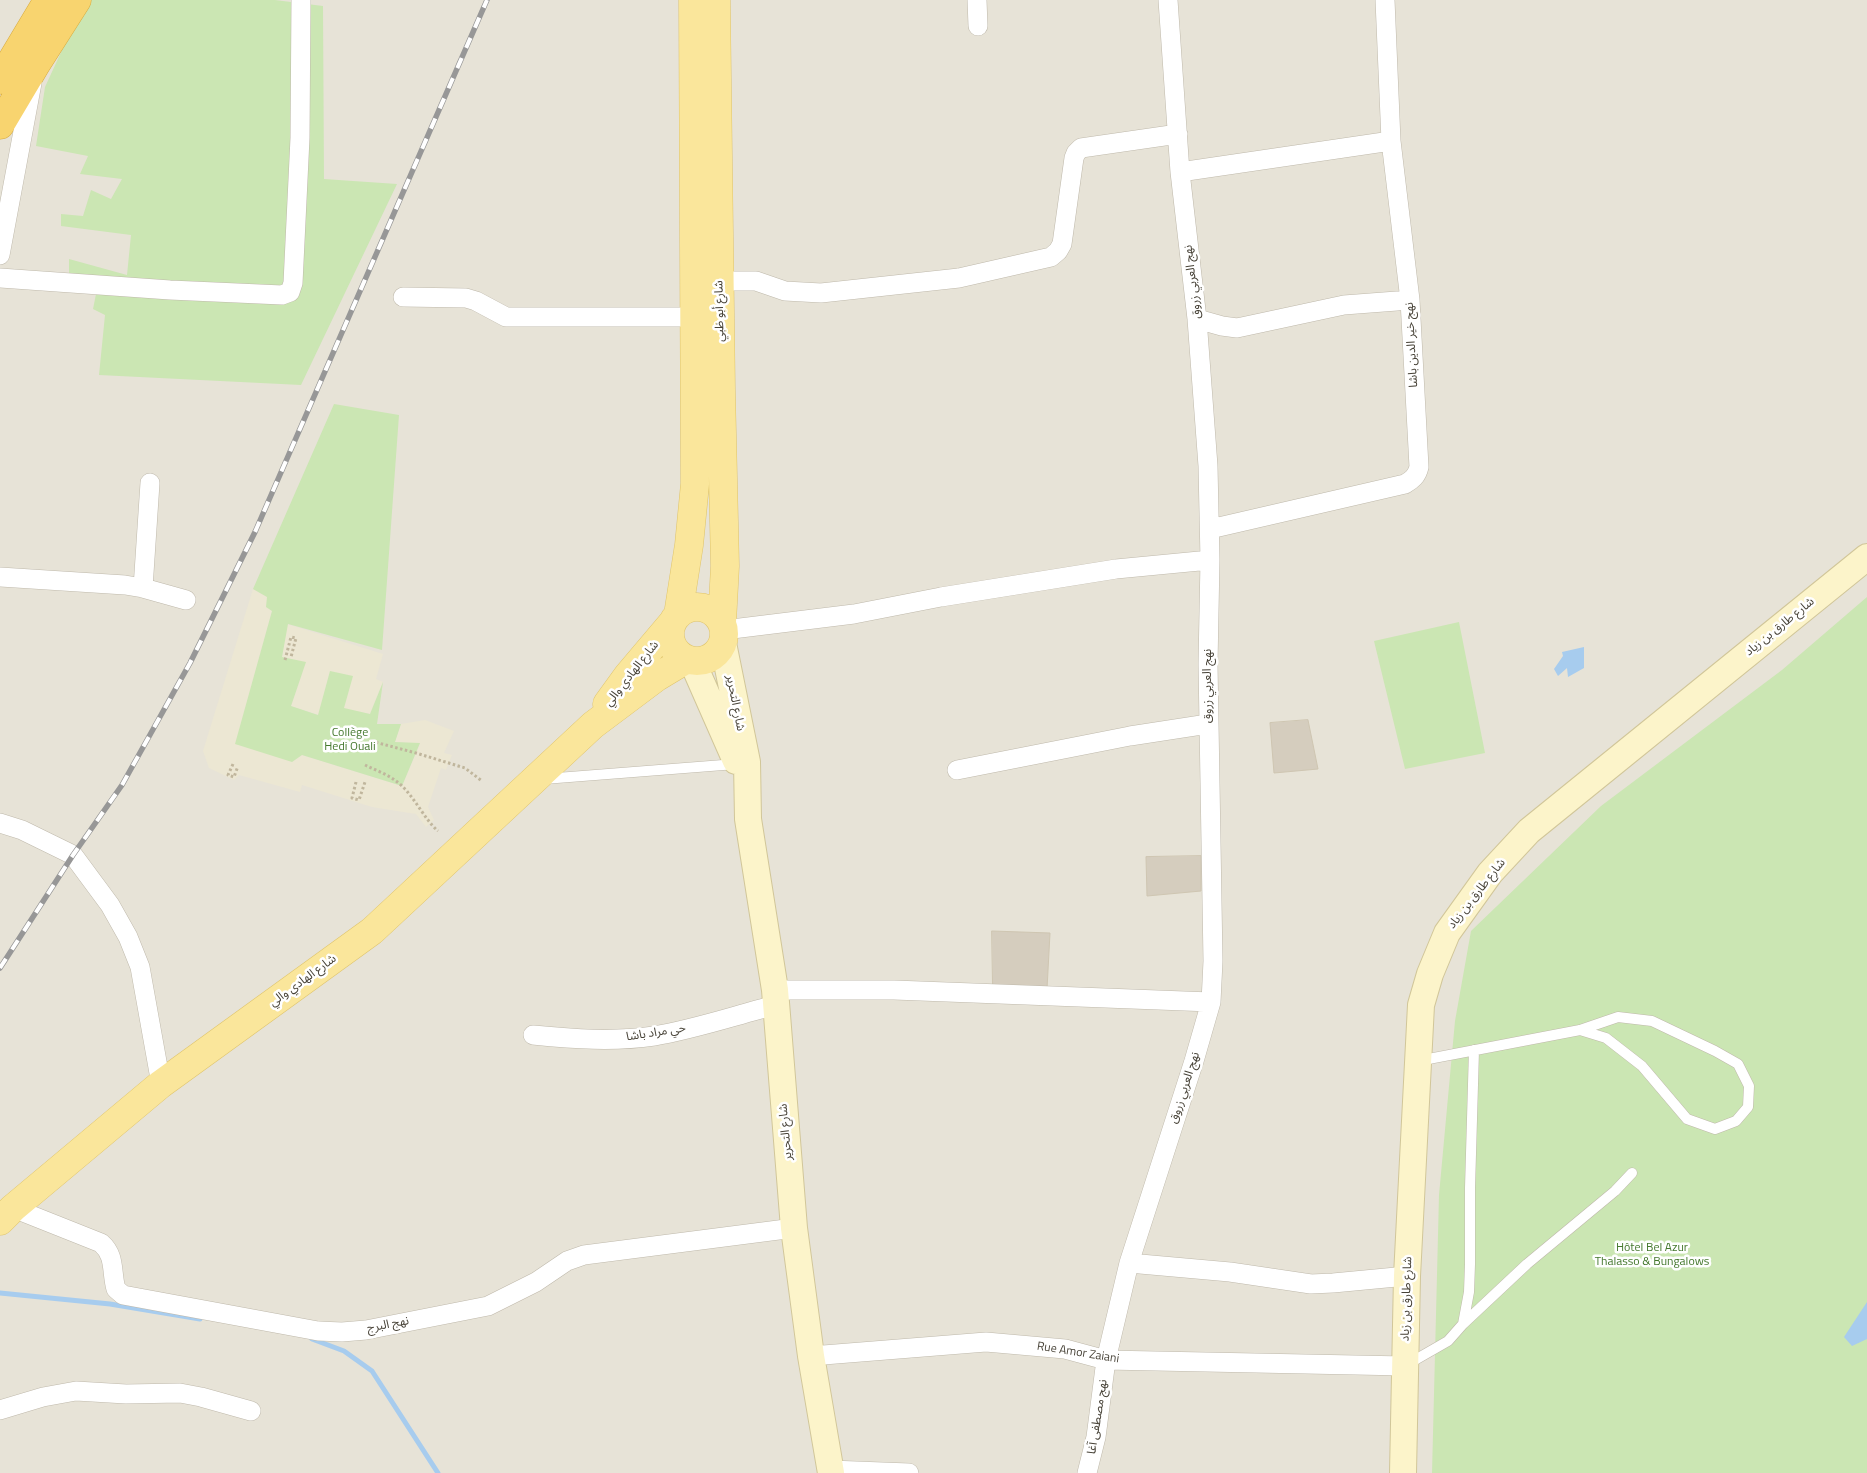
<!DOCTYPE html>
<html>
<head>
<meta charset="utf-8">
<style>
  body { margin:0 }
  canvas { display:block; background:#f3f1e8 }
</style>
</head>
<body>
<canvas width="1867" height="1473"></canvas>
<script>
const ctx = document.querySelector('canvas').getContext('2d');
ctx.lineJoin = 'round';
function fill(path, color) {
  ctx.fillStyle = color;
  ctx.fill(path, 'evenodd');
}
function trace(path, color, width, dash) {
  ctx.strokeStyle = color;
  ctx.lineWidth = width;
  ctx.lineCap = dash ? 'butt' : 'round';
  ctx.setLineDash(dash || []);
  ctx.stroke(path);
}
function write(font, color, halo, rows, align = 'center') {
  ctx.font = font + ' "Titillium Web","Noto Sans Arabic",sans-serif';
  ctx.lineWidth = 5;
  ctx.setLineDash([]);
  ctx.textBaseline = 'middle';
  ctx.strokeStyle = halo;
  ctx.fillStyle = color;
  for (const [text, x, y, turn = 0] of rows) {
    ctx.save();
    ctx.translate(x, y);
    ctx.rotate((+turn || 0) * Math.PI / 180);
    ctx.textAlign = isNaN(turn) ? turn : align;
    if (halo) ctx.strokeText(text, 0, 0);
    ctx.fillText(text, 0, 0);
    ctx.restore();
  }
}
fill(new Path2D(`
  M0 0H1867V1473H0Z`), '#e7e3d7');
fill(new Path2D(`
  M253 589 267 597 272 611 236 744 302 755 402 786 420 744 395 742 401 724 425 720 454 731 444 753 452 755 446 770 441 768 428 807 434 820 426 827 416 814 372 807 302 785 300 792 239 775 234 780 209 768 203 751Z
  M287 624 383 654 376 679 383 682 370 714 344 709 330 671 319 715 291 706 305 663 282 657Z`), '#ece7d3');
fill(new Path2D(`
  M85 0H275L323 6 324 179 397 184 301 385 99 375 105 315 93 309 96 294 69 292V259L127 275 131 235 61 226V214L83 216 91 190 111 199 122 179 80 174 88 156 36 146 45 87Z
  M334 404 399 415 382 650 288 624 282 657 306 662 291 706 318 715 330 671 353 676 344 708 370 714 383 682 377 724H401L395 742 420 743 402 786 302 755 292 762 235 744 272 611 266 607 267 597 253 589Z
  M1867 597V1473H1432L1439 1195 1455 1021 1471 931 1601 806 1782 670Z
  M1459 622 1485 753 1405 769 1374 641Z`), '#cbe6b3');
fill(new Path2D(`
  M1584 647V668L1568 677 1567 668 1558 676 1554 669 1563 656 1562 652Z
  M1867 1302V1339L1852 1346 1844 1337Z`), '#a7ccee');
trace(new Path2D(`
  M0 1293 110 1304 200 1319
  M312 1339 344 1351 372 1371 438 1473`), '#a7ccee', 5);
const building = new Path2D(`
  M1308 720 1318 769 1274 773 1270 723Z
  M1201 856V891L1147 896 1146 857Z
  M992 931 1050 933 1047 989 993 987Z`);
fill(building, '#d5cdbe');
trace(building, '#cfc6b2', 1);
const lane = new Path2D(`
  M544 779 736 764
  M1418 1061 1580 1030 1618 1017 1652 1021 1715 1051 1738 1064 1749 1086 1748 1107 1736 1121 1715 1129 1687 1119 1642 1066 1606 1038 1580 1030
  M1463 1324 1527 1264 1615 1191 1632 1173
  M1408 1364 1448 1341 1463 1324 1469 1292 1470 1264V1188L1474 1050`);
const street = new Path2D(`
  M977 0 978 26
  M1180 172 1391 141
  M0 255 32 83
  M0 278 170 290 282 295 290 292 293 283 300 138 301 0
  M720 281H756L785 291 821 293 959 278 1051 257 1058 251 1062 244 1074 158 1076 153 1081 148 1178 134
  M403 297 466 298 476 301 506 317H696
  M1197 319 1222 326 1237 328 1344 305 1410 300
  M1210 529 1405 484C1412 480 1417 476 1419 467L1410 300 1391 141 1385 0
  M0 577 125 585 143 588 186 600
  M143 588 150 483
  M724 630 854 614 941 597 1116 569 1210 560
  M957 770 1130 736 1208 724
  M0 823 22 830 73 855 110 905 128 937 140 967 161 1084
  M775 990H894L1211 1002
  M533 1035C573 1039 614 1042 654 1036 696 1029 736 1015 776 1005
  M13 1208 101 1243C116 1256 111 1272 116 1289L123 1295 318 1331 342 1332 366 1330 488 1306 536 1282 567 1261 584 1255 794 1228
  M1129 1263 1230 1272 1311 1284 1333 1283 1407 1276
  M811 1356 986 1342 1065 1349 1106 1360 1405 1366
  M0 1410 43 1397 76 1391 126 1394 180 1393 201 1397 251 1411
  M830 1470 909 1473
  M1087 1473 1096 1437 1106 1360 1129 1263 1194 1061 1211 1002 1213 961 1208 664 1210 560 1208 466 1197 319 1180 172 1168 0`);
const secondary = new Path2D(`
  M723 643 747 762 748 819 775 990 794 1228 811 1356 831 1473
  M692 661 736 761
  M1403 1473 1407 1276 1421 1005 1430 974 1447 933 1490 873 1529 831 1867 557`);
const primary = new Path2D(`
  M716 0 721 390 725 566 722 622
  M670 634a27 27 0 1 1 54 0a27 27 0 1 1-54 0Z
  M678 615 689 545 695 484 693 0
  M607 704 628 675 672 623
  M0 1221 13 1208 161 1084 372 931 593 725 657 677 687 659`);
const highway = new Path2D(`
  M0 80 48 0
  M0 125 35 66 77 0`);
trace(lane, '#bfb9ab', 11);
trace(street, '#bfb9ab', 20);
trace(secondary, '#d1c699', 28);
trace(primary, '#dfc46b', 29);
trace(highway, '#d7aa3f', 29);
trace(new Path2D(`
  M285 660 291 637 296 638 291 657
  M371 741 416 753 465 768 482 781
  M233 764 228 775 234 777 238 766
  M365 765C375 770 387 774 396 781 413 793 423 818 438 831
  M356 782 352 798 359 800 365 782`), '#c0b69d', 3, [2.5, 2.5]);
trace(lane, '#fff', 10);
trace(street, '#fff', 19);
trace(secondary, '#fcf4ca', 26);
trace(primary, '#fae69b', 28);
trace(highway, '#f8d46f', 28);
const rail = new Path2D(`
  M0 968 73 855 122 785 190 663 255 532 487 0`);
trace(rail, '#979797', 5.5);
trace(rail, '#fff', 4, [11]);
write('12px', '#474237', '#fff', [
  ["نهج العربي زروق",1193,282,-97],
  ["شارع أبو ظبي",720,311,-91],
  ["نهج خير الدين باشا",1412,345,-93],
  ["شارع طارق بن زياد",1780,627,-39],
  ["شارع الهادي والي",632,674,-52],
  ["نهج العربي زروق",1208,686,-90],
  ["شارع التحرير",735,703,79],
  ["شارع طارق بن زياد",1477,894,-52],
  ["شارع الهادي والي",303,981,-36],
  ["حي مراد باشا",656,1033,-9],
  ["نهج العربي زروق",1185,1088,-72],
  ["شارع التحرير",786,1132,-95],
  ["شارع طارق بن زياد",1407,1299,-88],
  ["نهج البرج",388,1325,-11],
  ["Rue Amor Zaiani",1078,1353,9],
  ["نهج مصطفى آغا",1098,1417,-81]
]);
write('12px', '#43772c', '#fff', [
  ["Collège",350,733],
  ["Hedi Ouali",350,747],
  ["Hôtel Bel Azur",1652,1248],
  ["Thalasso & Bungalows",1652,1262]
]);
</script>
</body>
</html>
